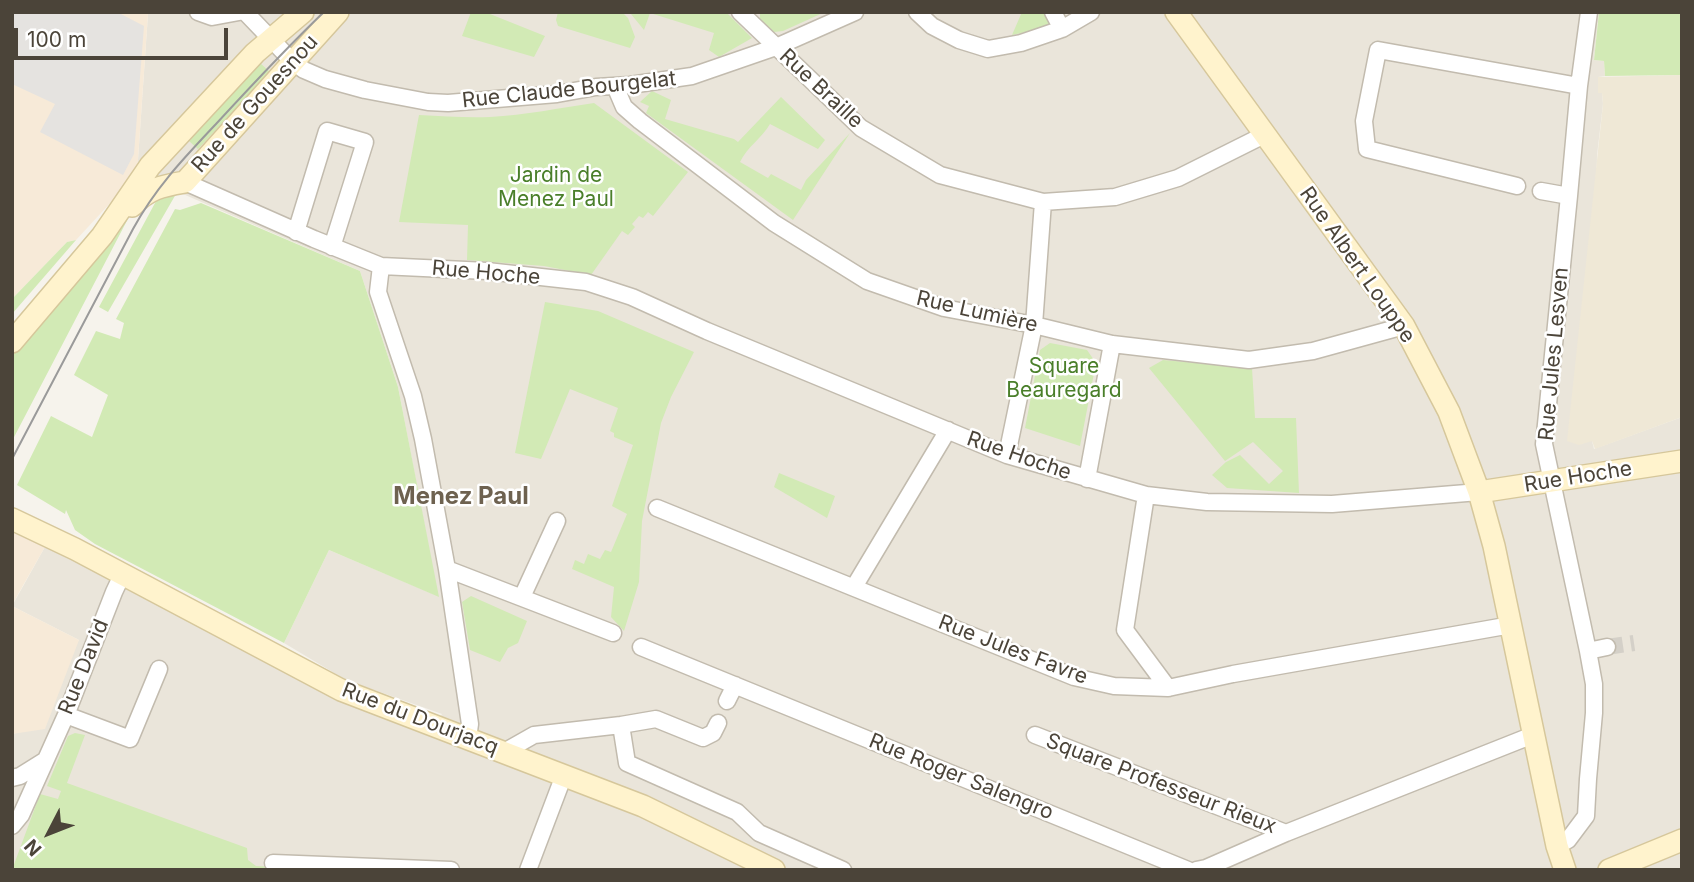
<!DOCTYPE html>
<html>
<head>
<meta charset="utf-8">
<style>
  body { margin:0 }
  #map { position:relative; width:1694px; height:882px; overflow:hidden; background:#f6f3ec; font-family:Inter,sans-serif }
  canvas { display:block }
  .frame { position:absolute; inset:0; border:14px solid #4b4439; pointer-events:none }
  .north { position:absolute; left:14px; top:798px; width:70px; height:70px; -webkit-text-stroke:5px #fff; paint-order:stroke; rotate:228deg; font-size:19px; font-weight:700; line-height:28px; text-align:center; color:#4b4439 }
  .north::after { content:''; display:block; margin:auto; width:24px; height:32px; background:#4b4439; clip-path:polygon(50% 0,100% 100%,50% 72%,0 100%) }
  .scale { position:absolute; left:14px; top:28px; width:214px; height:32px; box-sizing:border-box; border:4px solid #4b4439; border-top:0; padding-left:9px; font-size:21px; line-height:24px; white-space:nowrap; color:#4b4439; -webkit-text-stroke:5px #fff; paint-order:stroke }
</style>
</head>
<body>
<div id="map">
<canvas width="1694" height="882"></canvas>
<div class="frame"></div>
<div class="north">N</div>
<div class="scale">100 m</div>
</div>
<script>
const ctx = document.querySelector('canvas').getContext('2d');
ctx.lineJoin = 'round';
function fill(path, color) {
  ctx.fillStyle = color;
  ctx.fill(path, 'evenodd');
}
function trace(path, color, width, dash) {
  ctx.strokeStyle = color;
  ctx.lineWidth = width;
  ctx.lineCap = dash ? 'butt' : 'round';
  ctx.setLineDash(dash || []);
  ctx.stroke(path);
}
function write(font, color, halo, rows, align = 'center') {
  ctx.font = font + ' Inter,sans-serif';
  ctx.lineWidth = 5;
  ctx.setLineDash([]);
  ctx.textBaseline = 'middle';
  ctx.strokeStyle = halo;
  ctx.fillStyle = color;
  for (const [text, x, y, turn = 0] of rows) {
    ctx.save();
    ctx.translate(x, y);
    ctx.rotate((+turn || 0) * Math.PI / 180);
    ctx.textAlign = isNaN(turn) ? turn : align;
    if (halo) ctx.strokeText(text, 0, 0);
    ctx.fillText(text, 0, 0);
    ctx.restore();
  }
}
fill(new Path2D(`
  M146 12H1599L1594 60 1604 61 1605 76 1598 77 1599 93H1602L1603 104 1597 155 1592 441 1594 449 1682 417V870H12V734L16 733 79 640 12 606 46 545 296 679 430 735 442 714 346 680 284 643 329 550 438 596 398 387 360 271 137 174 148 14Z`), '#eae5da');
fill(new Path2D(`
  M12 12 148 13 137 174 76 240 67 242 12 299Z
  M12 527 46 545 12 605Z
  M12 606 79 640 45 729 12 734Z`), '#f7ead8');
fill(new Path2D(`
  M1682 75V417L1595 449 1592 441 1579 445 1567 441 1603 104 1602 93H1598V77Z`), '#efe8d6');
fill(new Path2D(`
  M471 12H485L545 36 534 57 462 36Z
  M558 12H622L628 18 635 37 630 48 558 26 556 20Z
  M631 12H726L752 38 719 57 709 50 714 33 650 13 644 30 631 14Z
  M760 12H825L783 31 774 32 760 19Z
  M1022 12H1043L1050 24 1035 30 1012 35Z
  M1599 12H1682V75L1605 76 1604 61 1594 60Z
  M260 63 270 72 198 149 189 141Z
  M652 91 671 100 665 119 734 139 738 142 781 97 825 140 818 149 770 124C762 138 747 147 740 162L768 178 771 174 801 190 806 180 850 133 793 220 646 113 649 106 640 102Z
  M594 103 688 172 653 216 648 212 643 218 639 216 632 224 635 227 628 235 622 231 591 275 544 266 467 260 468 225 399 222 419 115C443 116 466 118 490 117 525 115 560 108 594 103Z
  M162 190 176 194 108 312 99 307Z
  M201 203 360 271 398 387 439 597 329 550 284 643 95 544 75 530 66 510 65 514 17 485 51 416 92 437 108 395 74 375 96 331 120 339 124 323 116 319 175 209 180 210Z
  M132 211 12 441V356L34 327Z
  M76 240 12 314V299L67 242Z
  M545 302 598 311 694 352 671 397 661 423 642 521 639 582 624 631 611 617 614 587 572 569 575 560 584 564 588 554 600 559 605 550 611 552 627 514 612 506 633 445 614 437V433L610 431 618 408 570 389 541 459 515 453Z
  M1050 343 1087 350 1096 363 1080 446 1025 428 1040 350Z
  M1163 360 1252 368 1255 418H1296L1299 493 1227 488 1212 475 1226 462 1240 455 1269 484 1283 471 1253 442 1225 461 1149 368Z
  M779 473 835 496 827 518 774 487Z
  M471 596 527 621 518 643 508 648 500 662 470 650 462 602Z
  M75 733 85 735 67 783 247 848 248 860 256 866 342 870H12L40 794 58 799 61 791 47 786 68 736Z`), '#d2eab5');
fill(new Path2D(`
  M12 12H117L144 26 134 154 123 175 40 132 55 104 12 84Z`), '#e5e3e0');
trace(new Path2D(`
  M1607 647 1634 643`), '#d4d0c8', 16, [16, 8]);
const street = new Path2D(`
  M198 12 212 17 239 12
  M245 12 293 62 304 70 325 79 365 90 428 102 448 103 557 94 596 87 630 85 692 76 776 47 855 12
  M740 12 861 128 940 175 1043 202 1115 197 1178 178 1264 135
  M917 12 932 26 959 40 988 49 1021 43 1062 29 1091 12
  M1053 12 1062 29
  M615 86 624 107 640 121 774 223 867 281 944 308 1034 325 1112 344 1249 360 1313 351 1404 326
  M185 182 314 239 381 266 378 292 413 396 423 439 447 569 470 724 468 738
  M1517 186 1367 149 1364 121 1378 50 1579 86
  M1541 191 1569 196
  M296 232 327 131 365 142 332 247
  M381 266 487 271 586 282 632 297 707 331 1007 455 1146 495 1207 502 1332 504 1479 492
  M1007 455 1034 325 1043 202
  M1087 479 1112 344
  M1146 495 1125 630 1168 688
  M657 508 1074 677 1114 686 1168 688 1233 674 1511 625
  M447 569 613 633
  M854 587 948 430
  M522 597 557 521
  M641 647 1188 870
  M1588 651 1607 647
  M727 701 735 685
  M66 715 130 739 159 669
  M621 725 627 763 737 812 759 833 843 870
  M1035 735 1286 833
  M504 752 534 735 621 725 656 719 703 738 713 733 718 723
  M12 778 20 776 44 761
  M12 826 21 815 66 715 114 592 122 575
  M1557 846 1568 840 1586 816 1588 779 1594 713V684L1588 651 1544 444 1569 196 1579 86 1589 12
  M273 863 451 870
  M528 870 564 775
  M1196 870 1206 868 1286 833 1533 735`);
const secondary = new Path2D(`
  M1176 12 1404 326 1449 412 1479 492 1494 546 1557 846 1565 870
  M132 206C149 188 162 186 185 182L338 12
  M12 342 102 236 150 166 255 53 303 12
  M1479 492 1682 461
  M12 519 75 549 341 690 643 806 774 870
  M1609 870 1682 840`);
trace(street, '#c2bbae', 19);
trace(secondary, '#d6c79b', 24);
trace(street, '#fff', 16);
trace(secondary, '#fff3cd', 21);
trace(new Path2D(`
  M12 459 133 229C155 188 184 158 216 124 251 86 286 48 324 12`), '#9a9a9a', 2);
write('21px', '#4b4439', '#fff', [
  ["Rue Braille",821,89,43],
  ["Rue Claude Bourgelat",569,90,-6],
  ["Rue de Gouesnou",255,104,-48],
  ["Rue Albert Louppe",1357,265,55],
  ["Rue Hoche",486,273,5],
  ["Rue Lumière",977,312,13],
  ["Rue Jules Lesven",1554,354,-85],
  ["Rue Hoche",1019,456,19],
  ["Rue Hoche",1578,477,-9],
  ["Rue Jules Favre",1013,650,21],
  ["Rue David",84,667,-68],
  ["Rue du Dourjacq",420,719,21],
  ["Rue Roger Salengro",961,777,22],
  ["Square Professeur Rieux",1161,784,21]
]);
write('21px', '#4a7f2a', '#fff', [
  ["Jardin de",556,176],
  ["Menez Paul",556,200],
  ["Square",1064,367],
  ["Beauregard",1064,391]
]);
write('bold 24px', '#6e6250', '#fff', [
  ["Menez Paul",461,497]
]);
</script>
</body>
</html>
